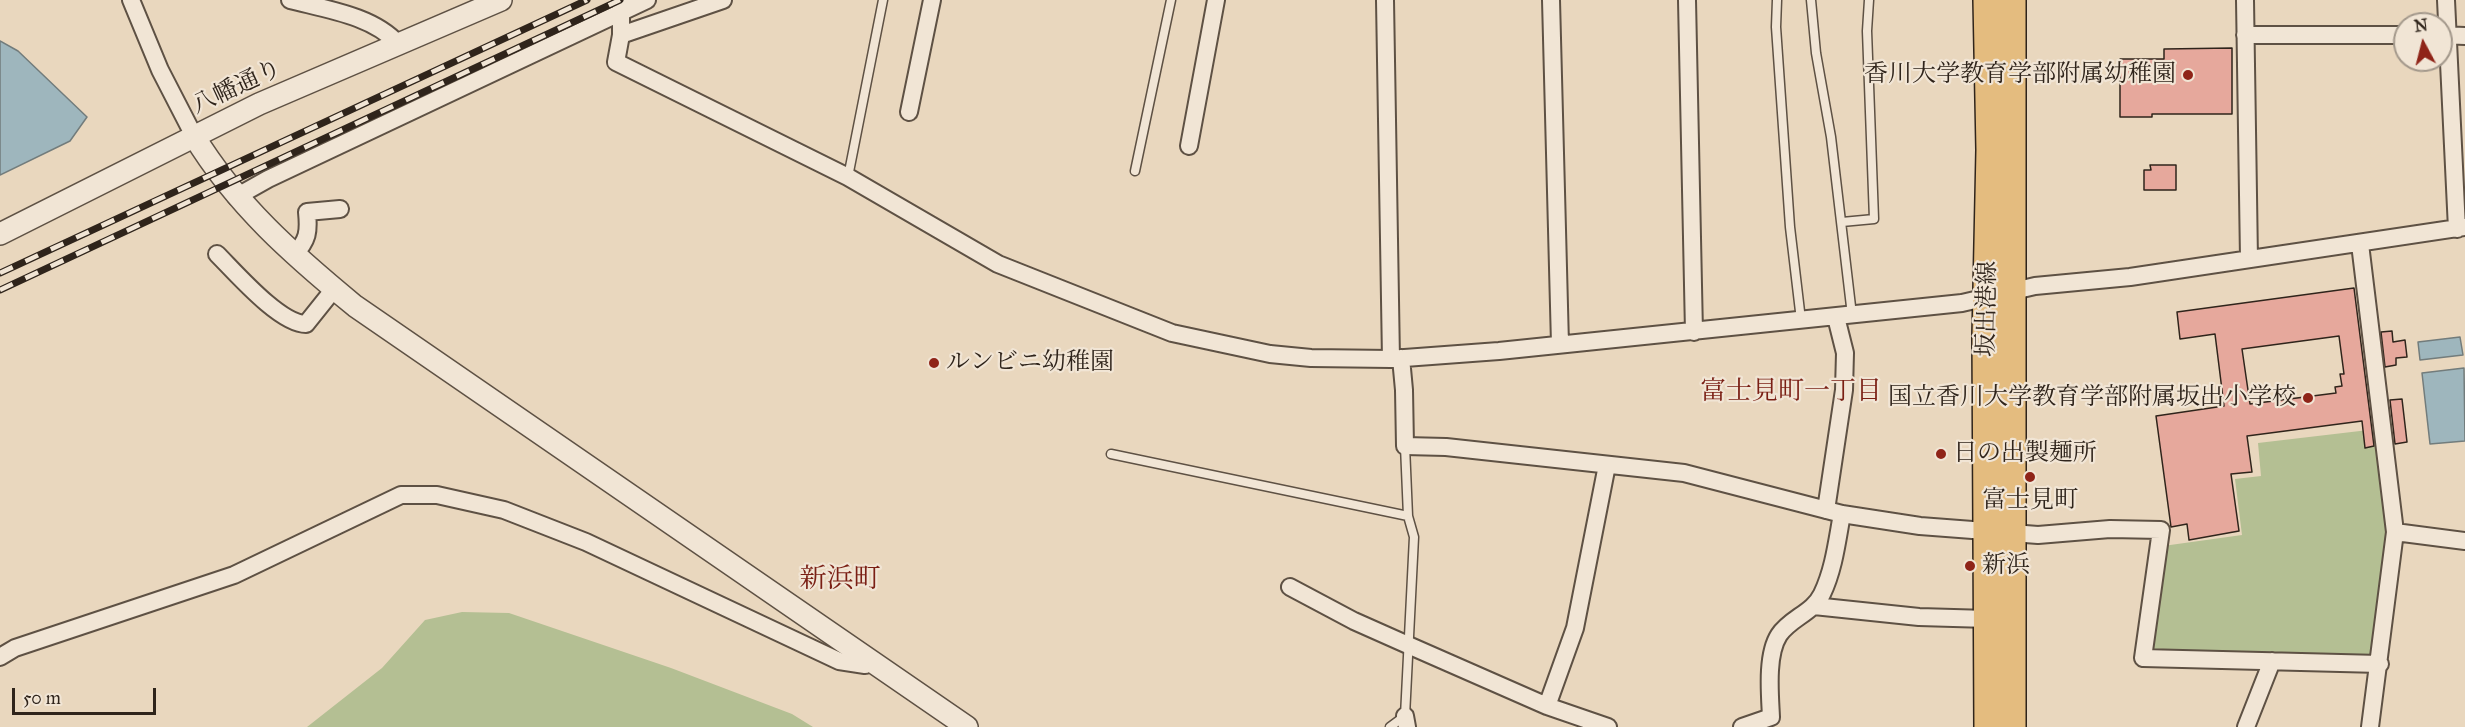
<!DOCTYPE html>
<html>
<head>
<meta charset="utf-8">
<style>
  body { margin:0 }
  #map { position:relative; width:2465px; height:727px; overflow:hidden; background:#e9d7be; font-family:"IM FELL Great Primer",serif }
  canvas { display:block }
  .north { position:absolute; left:2393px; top:12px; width:60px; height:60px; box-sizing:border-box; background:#f1e5d5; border:2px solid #a3988b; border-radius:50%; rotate:353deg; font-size:16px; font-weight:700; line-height:24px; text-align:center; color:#2f241b }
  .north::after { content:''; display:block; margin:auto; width:21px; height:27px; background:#8f2418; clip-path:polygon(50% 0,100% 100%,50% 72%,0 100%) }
  .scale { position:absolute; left:12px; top:688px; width:144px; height:27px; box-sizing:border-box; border:3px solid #2f241b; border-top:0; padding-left:8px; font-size:18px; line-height:21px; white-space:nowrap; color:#2f241b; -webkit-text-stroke:4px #f1e5d5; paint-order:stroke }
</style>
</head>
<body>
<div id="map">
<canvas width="2465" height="727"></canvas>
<div class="north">N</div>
<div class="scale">50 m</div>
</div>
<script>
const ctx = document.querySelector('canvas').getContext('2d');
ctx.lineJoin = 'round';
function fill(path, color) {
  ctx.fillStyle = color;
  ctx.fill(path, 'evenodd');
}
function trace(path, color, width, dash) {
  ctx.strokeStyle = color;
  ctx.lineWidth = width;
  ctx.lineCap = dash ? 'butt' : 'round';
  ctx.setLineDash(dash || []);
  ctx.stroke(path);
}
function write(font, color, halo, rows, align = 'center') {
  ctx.font = font + ' "IM FELL Great Primer","Noto Serif JP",serif';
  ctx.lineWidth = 4.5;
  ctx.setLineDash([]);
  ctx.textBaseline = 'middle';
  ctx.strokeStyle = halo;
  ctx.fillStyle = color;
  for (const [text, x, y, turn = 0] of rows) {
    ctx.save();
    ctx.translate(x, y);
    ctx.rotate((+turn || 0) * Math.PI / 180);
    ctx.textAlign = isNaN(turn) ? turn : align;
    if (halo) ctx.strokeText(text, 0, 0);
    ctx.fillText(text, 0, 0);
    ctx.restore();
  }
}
fill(new Path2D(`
  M2377 429 2390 534 2374 655 2369 658 2153 653 2148 648 2163 546 2242 535 2235 479 2261 476 2258 443Z
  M462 612 509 613 671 668 792 714 813 727H307L382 668 425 620Z`), '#b4bf93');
const water = new Path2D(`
  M0 41 18 51 87 117 70 141 0 175Z
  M2460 337 2463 355 2420 360 2418 342Z
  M2464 368 2465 441 2430 444 2422 373Z`);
fill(water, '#9eb6bd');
trace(water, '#727c7c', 1.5);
const building = new Path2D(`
  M2232 48V114H2152V117H2120V59H2164V49Z
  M2150 165H2176V190H2144V170H2151Z
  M2354 288 2374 446 2365 448 2362 421 2247 436 2252 472 2231 474 2239 531 2189 540 2187 524 2171 527 2156 416 2224 406 2215 334 2180 339 2177 312ZM2339 336 2344 374H2340L2342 386 2335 387 2336 393 2250 404 2242 349Z
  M2392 331 2393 342 2405 340 2407 357 2396 358V365L2385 367 2381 332Z
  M2402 399 2407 442 2395 444 2390 400Z`);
fill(building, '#e6a89c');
trace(building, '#2f241b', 1.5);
const service = new Path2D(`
  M1777 0 1776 27 1790 227 1801 320
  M1811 0 1816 53 1831 137 1852 315
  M1135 171 1171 0
  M848 177 883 0
  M1842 222 1874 219 1867 31 1869 0
  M1111 454 1408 516
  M1390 727 1405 716 1414 537 1408 516 1405 446`);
const minor = new Path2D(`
  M131 0 160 70 194 136
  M290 0C325 9 374 16 398 44
  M621 0V35L616 62 848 177 998 264 1172 333 1270 354 1311 358 1391 359 1499 351 1962 303 2035 286 2130 277 2465 227
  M1385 0 1391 359
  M1551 0 1560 344
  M1687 0 1694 332
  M2245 0 2249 259
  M2446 0 2457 229
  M621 35 723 0
  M2245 35H2405
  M2441 35 2465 36
  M909 112 932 0
  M1189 146 1216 0
  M236 197 268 179 647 0
  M2360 244 2395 532 2370 727
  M217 254C236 273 280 324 306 324L334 289
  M294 255C308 240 309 232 307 212L340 209
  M1401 358 1404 390 1405 446 1446 447 1684 473 1842 514 1920 526 2038 535 2110 529 2161 530 2143 658 2380 664
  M1826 510 1844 390 1845 353 1836 317
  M2395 532 2465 541
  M1290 587 1354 621 1408 645 1547 706 1608 727
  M1814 606 1919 617 1988 619
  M0 657 15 648 234 575 401 495H437L504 510 586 542 839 661 865 665 871 660
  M1547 706 1575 628 1607 465
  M1405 716 1407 727
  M1742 727 1771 717C1770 695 1766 655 1779 635 1790 618 1813 613 1822 594 1834 569 1837 541 1842 514
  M2246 727 2272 661`);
const tertiary = new Path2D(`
  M194 136C236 205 293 255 355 306L967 727
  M0 234 259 104 501 0`);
const primary = new Path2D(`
  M1987 0 1990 150 1986 336 1988 727
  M2012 0V727`);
trace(service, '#5e5144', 11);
trace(minor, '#5e5144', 20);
trace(tertiary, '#5e5144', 24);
trace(primary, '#2f241b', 30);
trace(service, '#f1e5d5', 8);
trace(minor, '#f1e5d5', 16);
trace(tertiary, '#f1e5d5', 21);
trace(primary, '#e4bc7f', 27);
const rail = new Path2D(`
  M0 273 587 0
  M0 290 620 0`);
trace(rail, '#2f241b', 7);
trace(rail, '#f1e5d5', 4.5, [14]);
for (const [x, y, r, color] of [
  [2188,75,6,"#8f2418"],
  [934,363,6,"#8f2418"],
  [2308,398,6,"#8f2418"],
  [1941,454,6,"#8f2418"],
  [2030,477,6,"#8f2418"],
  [1970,566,6,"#8f2418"]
]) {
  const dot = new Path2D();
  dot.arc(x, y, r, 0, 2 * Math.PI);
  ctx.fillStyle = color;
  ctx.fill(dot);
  trace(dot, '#f1e5d5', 2);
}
write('24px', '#2f241b', '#f1e5d5', [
  ["香川大学教育学部附属幼稚園",2176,75,"right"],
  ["ルンビニ幼稚園",946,363],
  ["国立香川大学教育学部附属坂出小学校",2296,398,"right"],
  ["日の出製麺所",1953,454],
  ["富士見町",2030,501,"center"],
  ["新浜",1982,566]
], 'left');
write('24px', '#2f241b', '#f1e5d5', [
  ["八幡通り",237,88,-25],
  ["坂出港線",1988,309,-89]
]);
write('26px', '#7a1f14', '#f1e5d5', [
  ["富士見町一丁目",1791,393]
]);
write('27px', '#7a1f14', '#f1e5d5', [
  ["新浜町",840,580]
]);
</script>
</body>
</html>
